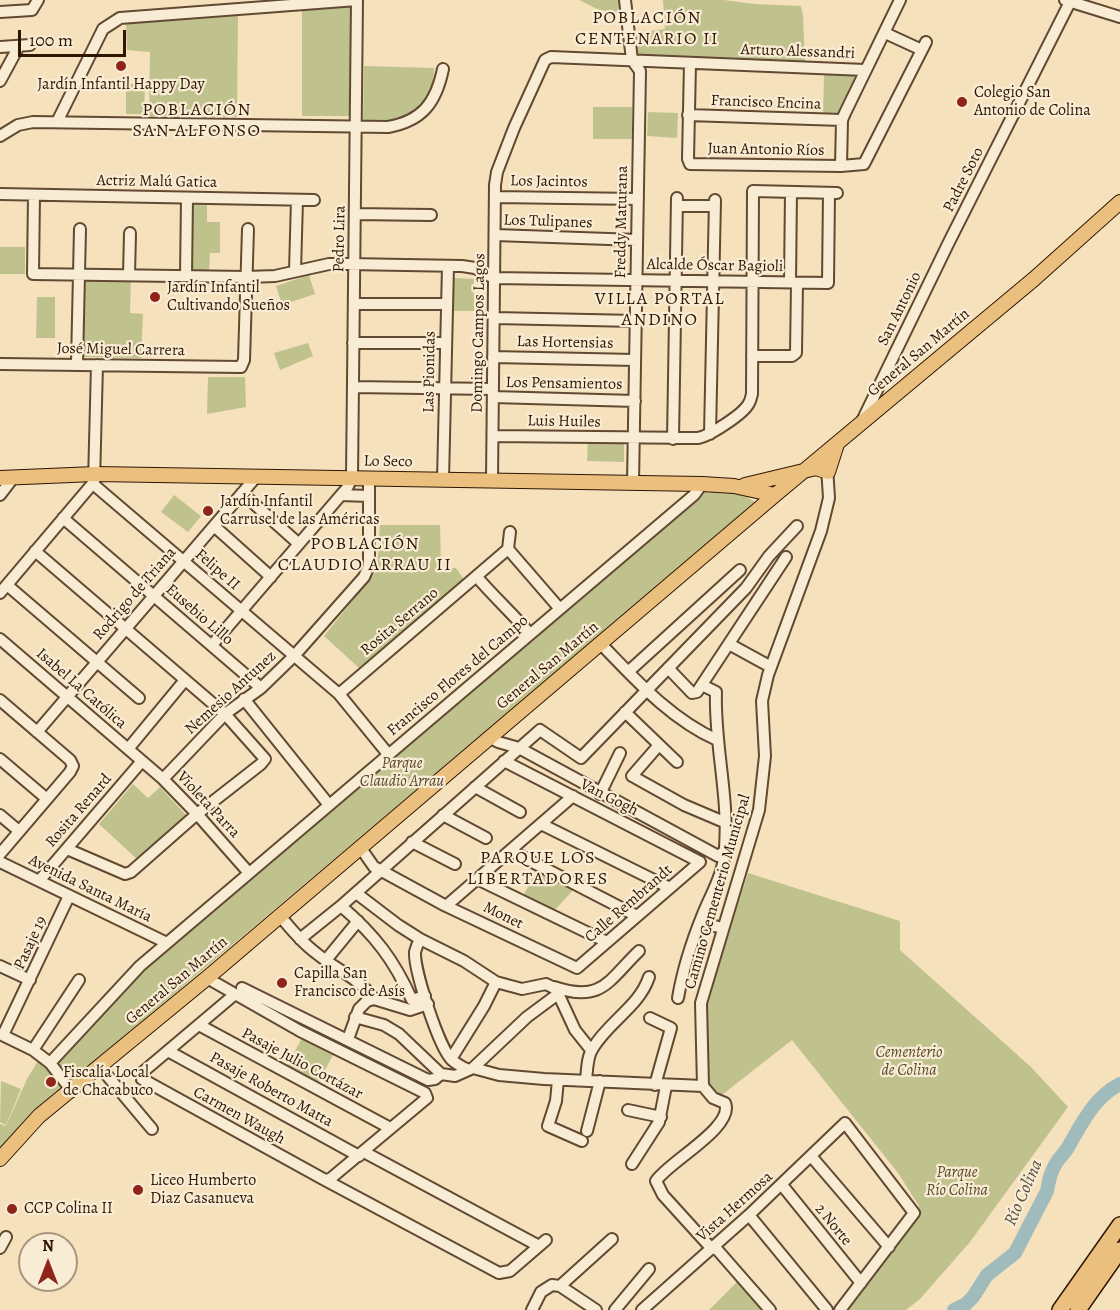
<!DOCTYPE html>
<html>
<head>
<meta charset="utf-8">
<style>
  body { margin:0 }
  #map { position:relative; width:1120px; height:1310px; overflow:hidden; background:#f6e1bd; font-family:Alegreya,serif }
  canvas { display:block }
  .north { position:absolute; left:18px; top:1232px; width:60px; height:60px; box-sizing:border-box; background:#f9ecd4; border:2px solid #a89680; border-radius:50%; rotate:0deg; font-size:16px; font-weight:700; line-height:24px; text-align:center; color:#2f1603 }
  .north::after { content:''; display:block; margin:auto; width:21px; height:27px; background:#8f2418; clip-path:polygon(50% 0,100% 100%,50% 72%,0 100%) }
  .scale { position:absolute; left:18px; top:30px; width:108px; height:27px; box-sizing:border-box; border:3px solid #2f1603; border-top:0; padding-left:8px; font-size:18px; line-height:21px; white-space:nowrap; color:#2f1603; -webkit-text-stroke:4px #f9ecd4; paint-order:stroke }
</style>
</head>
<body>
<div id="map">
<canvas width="1120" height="1310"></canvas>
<div class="north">N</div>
<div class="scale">100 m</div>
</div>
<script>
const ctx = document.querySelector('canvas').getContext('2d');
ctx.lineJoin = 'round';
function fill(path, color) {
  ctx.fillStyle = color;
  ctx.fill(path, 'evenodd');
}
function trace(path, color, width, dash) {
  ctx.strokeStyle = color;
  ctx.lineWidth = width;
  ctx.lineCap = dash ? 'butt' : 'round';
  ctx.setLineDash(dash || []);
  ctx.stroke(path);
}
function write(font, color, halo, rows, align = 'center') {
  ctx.font = font + ' Alegreya,serif';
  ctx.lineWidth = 4.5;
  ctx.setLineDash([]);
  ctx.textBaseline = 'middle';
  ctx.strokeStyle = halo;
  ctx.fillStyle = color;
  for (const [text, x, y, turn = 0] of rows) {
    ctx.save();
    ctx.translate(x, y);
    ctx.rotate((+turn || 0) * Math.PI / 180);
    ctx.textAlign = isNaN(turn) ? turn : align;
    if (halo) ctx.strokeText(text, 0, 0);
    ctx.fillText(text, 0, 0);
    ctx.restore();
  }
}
fill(new Path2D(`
  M579 0H621L622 15 597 9Z
  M663 0H724L755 4 801 6 803 16 805 62 643 56 636 52 634 33 665 29Z
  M302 7H350V116H302Z
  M238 16 237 117 149 116 150 52 127 50 126 24Z
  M364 66 434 68C435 89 423 112 400 119 388 122 375 121 363 121Z
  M824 74H856L837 114 823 113Z
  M126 84H145L144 114H126Z
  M593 107H632V139H593Z
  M648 112 678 113 677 138 647 136Z
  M190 201H207V222H220V253H210L209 273H188Z
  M0 247H25V274H0Z
  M309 275 315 294 282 305 276 286Z
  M454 278 474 279V311H454Z
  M82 279 131 280 130 313 143 314 141 358 81 357Z
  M37 297H55V338H36Z
  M308 343 313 356 280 370 274 353Z
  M208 377H245L246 407 207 414Z
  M588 441 624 442V462L587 461Z
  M703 489 741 493 755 502 753 506 34 1112 0 1149V1124L6 1126 27 1079 38 1061 51 1069 144 971 175 943 379 762Z
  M174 495 201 516 188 532 161 512Z
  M380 525H440L441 568H456L465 581 359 668 324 636 377 570Z
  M133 784 148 798 160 787 186 815 138 860 99 824Z
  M539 867 576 887 554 911 524 894Z
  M748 873 900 921V950L1031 1067 1068 1107 970 1242 920 1299 906 1310H841L917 1214 919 1206 898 1173 792 1040 718 1098 710 1086 708 1072 706 1019 707 1002Z
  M302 1038 333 1055 319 1082 287 1066Z
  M1 1081 21 1089 6 1125 0 1122Z
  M738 1281 762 1310H709Z`), '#c0c28e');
trace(new Path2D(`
  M954 1310 966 1304 973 1297 987 1275 1015 1253 1047 1191C1049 1180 1051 1170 1058 1160 1061 1157 1064 1153 1067 1149 1081 1125 1093 1098 1120 1084`), '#a0bbbb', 14);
const minor = new Path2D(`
  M625 0 632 60 640 71 633 483
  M1065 0 1120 17
  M0 12 32 10 38 0
  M885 33 922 50
  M0 47 30 45
  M690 63 688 159 690 164 841 166 864 164 926 42
  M0 81 19 46
  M688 115 842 120
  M57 122 103 29 120 18 357 0
  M0 136 18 125 33 122 388 127C422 121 436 103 443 69
  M841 166 842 120 845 113 900 0
  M0 194 314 200
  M34 195 33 274 247 277 275 276 329 264H348L462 266 475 268 494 278 828 283 829 193
  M495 197 638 199
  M677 206H715
  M355 214 431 215
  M495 235 637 240
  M295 271 297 200
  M129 275 130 233
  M186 276 187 198
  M790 282 791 192
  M354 304H447
  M494 318 636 321
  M353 343H446
  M752 356H792L796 353 797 283
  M493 357 635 360
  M0 364 241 367 244 360 248 229
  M77 364 80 229
  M353 387 493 389
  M493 397 635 401
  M863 419 949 242 1071 0
  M710 434 715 200
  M493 436 698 438C709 436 744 414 749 403 751 400 751 397 752 394L753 191 837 193
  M673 439 677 198
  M443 480 448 266
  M492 480 495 185 497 172 514 128 545 60 551 57 865 70
  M93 484 339 694 388 754
  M242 493 299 544
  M0 495 13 478
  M341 495 368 496
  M63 518 261 688
  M214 526 271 577
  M510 532 508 549 560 609
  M35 551 225 714 265 759 261 764 197 814 131 872 125 874 67 849
  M477 577C494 597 513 614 530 634
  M7 585 139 698
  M0 593 94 482 97 365
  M0 639 163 779 197 814 249 873
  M600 643C636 680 669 718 717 740
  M729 644 771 667
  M212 645 347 488 352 478 357 0
  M668 668 692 693 697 692 786 557
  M628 672 740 570
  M339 694 508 549
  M244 699 329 805
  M0 700 70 760 73 766 70 772 0 854
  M625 712 677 762
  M37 732 256 477
  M489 737 498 742 519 748 718 856 725 851
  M659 745 632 776 684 805 724 822
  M128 749 185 680
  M0 759 47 799
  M163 779 225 714 261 688 294 656 364 577 369 566V478
  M475 787 520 812
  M600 794 620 753
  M0 815 19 831
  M443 815 486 838
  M541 824 670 888
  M412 842 455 864
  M360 847 374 867 380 870 446 906 577 968 700 862 504 761
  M511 851 637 916
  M0 862 167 943
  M477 879 607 942
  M39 881 142 761
  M356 893 398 925 420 939 464 961 496 982 522 989 546 984 556 989 575 1030 591 1050
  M341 906C375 935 394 960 412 1000L425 996
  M446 906 573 796
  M280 916C291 929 302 943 316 953 335 969 359 978 374 999
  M700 922 722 928
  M300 939 341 906 540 730 581 758 746 588 769 556 797 526
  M420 939C418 943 416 948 415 952 414 970 439 1048 452 1060 456 1064 463 1067 468 1070
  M326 960 358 921
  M0 966 30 980
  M207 978 300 1031 425 1093 427 1098 330 1179 325 1180 142 1079 144 1071 234 995
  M554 987C602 1003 608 981 639 951
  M242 988 428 1080 435 1079 441 1074 455 1076 473 1068 527 1017 558 994
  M678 998C683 968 692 941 703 914 710 896 722 877 724 858 731 802 714 747 716 692L702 685
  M355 1017 384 1025 399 1034 441 1074
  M650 1018 671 1028 655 1085
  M199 1025 390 1128
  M0 1034 33 1050 50 1063 72 1091
  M3 1035 69 896
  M348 1039 359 1009 367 1001 374 999 410 1010 428 1004
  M33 1050 79 980
  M168 1051 359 1156
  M451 1059 484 1006 496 982
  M50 1063 140 966 694 495 702 484
  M100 1067 152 1129
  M473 1068 499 1075 544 1079 703 1086
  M558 1080 556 1101 548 1126 582 1141
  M586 1081C587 1071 587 1056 593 1048 609 1021 639 1007 649 977
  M628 1110 661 1117
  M587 1131 600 1081
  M364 1152 539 1246
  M811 1156 889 1247
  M632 1164 659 1122 666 1086
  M325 1180 499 1273 510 1271 546 1240
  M782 1185 861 1283
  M749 1215 827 1310
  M714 1246 770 1310
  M0 1248 6 1237
  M712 1249 663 1195 656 1181C668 1162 735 1127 725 1103L713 1098 703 1086 701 1003 759 810 765 756 762 701 768 675 821 531 829 498 827 467
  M560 1286 612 1239
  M532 1310 541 1292 552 1285 560 1286 596 1310
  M615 1310 649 1269
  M642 1310 749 1215 845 1123 914 1213 840 1310`);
const major = new Path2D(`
  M0 478 95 474 702 484 734 486 775 495
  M745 485 816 468 828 472 837 444
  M0 1159 39 1116 207 978 775 495 1034 279 1120 202`);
const highway = new Path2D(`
  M1060 1310 1120 1225
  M1078 1310 1120 1250`);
trace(minor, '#614932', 14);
trace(major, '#2f1603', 16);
trace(highway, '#2f1603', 18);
trace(minor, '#f9ecd4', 10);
trace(major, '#ebc07e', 14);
trace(highway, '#ebc07e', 15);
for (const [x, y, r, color] of [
  [121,66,6,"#8f2418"],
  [962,102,6,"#8f2418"],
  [155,297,6,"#8f2418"],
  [208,511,6,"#8f2418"],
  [282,983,6,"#8f2418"],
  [51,1082,6,"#8f2418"],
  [138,1190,6,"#8f2418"],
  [12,1209,6,"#8f2418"]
]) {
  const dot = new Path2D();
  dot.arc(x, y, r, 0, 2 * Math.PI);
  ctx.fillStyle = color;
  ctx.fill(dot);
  trace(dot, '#f9ecd4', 2);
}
write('16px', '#2f1603', '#f9ecd4', [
  ["Arturo Alessandri",798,52,2],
  ["Francisco Encina",766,103,2],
  ["Juan Antonio Ríos",766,150,1],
  ["Padre Soto",964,180,-63],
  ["Actriz Malú Gatica",157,182,1],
  ["Los Jacintos",549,182,1],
  ["Los Tulipanes",548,222,2],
  ["Freddy Maturana",622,222,-89],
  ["Pedro Lira",340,239,-89],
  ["Alcalde Óscar Bagioli",715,266,1],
  ["San Antonio",900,309,-64],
  ["Domingo Campos Lagos",479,333,-89],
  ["Las Hortensias",565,343,1],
  ["José Miguel Carrera",121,350,1],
  ["General San Martín",919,353,-40],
  ["Las Pionidas",430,372,-89],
  ["Los Pensamientos",564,384,1],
  ["Luis Huiles",564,422,1],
  ["Lo Seco",388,462,1],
  ["Felipe II",217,570,41],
  ["Rodrigo de Triana",135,594,-49],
  ["Eusebio Lillo",199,615,41],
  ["Rosita Serrano",400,622,-40],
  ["General San Martín",548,666,-40],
  ["Francisco Flores del Campo",458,676,-40],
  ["Isabel La Católica",81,689,41],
  ["Nemesio Antunez",231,693,-42],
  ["Van Gogh",609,798,27],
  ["Violeta Parra",208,805,47],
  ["Rosita Renard",79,811,-49],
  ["Avenida Santa María",90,889,26],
  ["Camino Cementerio Municipal",718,892,-74],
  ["Calle Rembrandt",629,904,-41],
  ["Monet",503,916,26],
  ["Pasaje 19",31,943,-65],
  ["General San Martín",177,981,-40],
  ["Pasaje Julio Cortázar",302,1064,28],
  ["Pasaje Roberto Matta",271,1090,29],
  ["Carmen Waugh",239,1116,29],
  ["Vista Hermosa",735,1207,-42],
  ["2 Norte",833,1225,51]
]);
write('16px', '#2f1603', '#f9ecd4', [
  ["Jardín Infantil Happy Day",121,85,"center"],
  ["Colegio San",974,93],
  ["Antonio de Colina",974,111],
  ["Jardín Infantil",167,288],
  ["Cultivando Sueños",167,306],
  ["Jardín Infantil",220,502],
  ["Carrusel de las Américas",220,520],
  ["Capilla San",294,974],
  ["Francisco de Asís",294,992],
  ["Fiscalía Local",63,1073],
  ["de Chacabuco",63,1091],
  ["Liceo Humberto",150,1181],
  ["Diaz Casanueva",150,1199],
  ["CCP Colina II",24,1209]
], 'left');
write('italic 16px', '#5a4a2d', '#f9ecd4', [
  ["Parque",402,764],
  ["Claudio Arrau",402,782],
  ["Cementerio",909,1053],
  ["de Colina",909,1071],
  ["Parque",957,1173],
  ["Río Colina",957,1191]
]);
ctx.letterSpacing = '1.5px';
write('18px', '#2f1603', '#f9ecd4', [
  ["POBLACIÓN",647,19],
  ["CENTENARIO II",647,40],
  ["POBLACIÓN",197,111],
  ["SAN ALFONSO",197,132],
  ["VILLA PORTAL",660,300],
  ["ANDINO",660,321],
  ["POBLACIÓN",365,545],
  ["CLAUDIO ARRAU II",365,566],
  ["PARQUE LOS",538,859],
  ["LIBERTADORES",538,880]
]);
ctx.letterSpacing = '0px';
write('italic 18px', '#575043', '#f9ecd4', [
  ["Río Colina",1024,1193,-66]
]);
</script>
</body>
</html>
